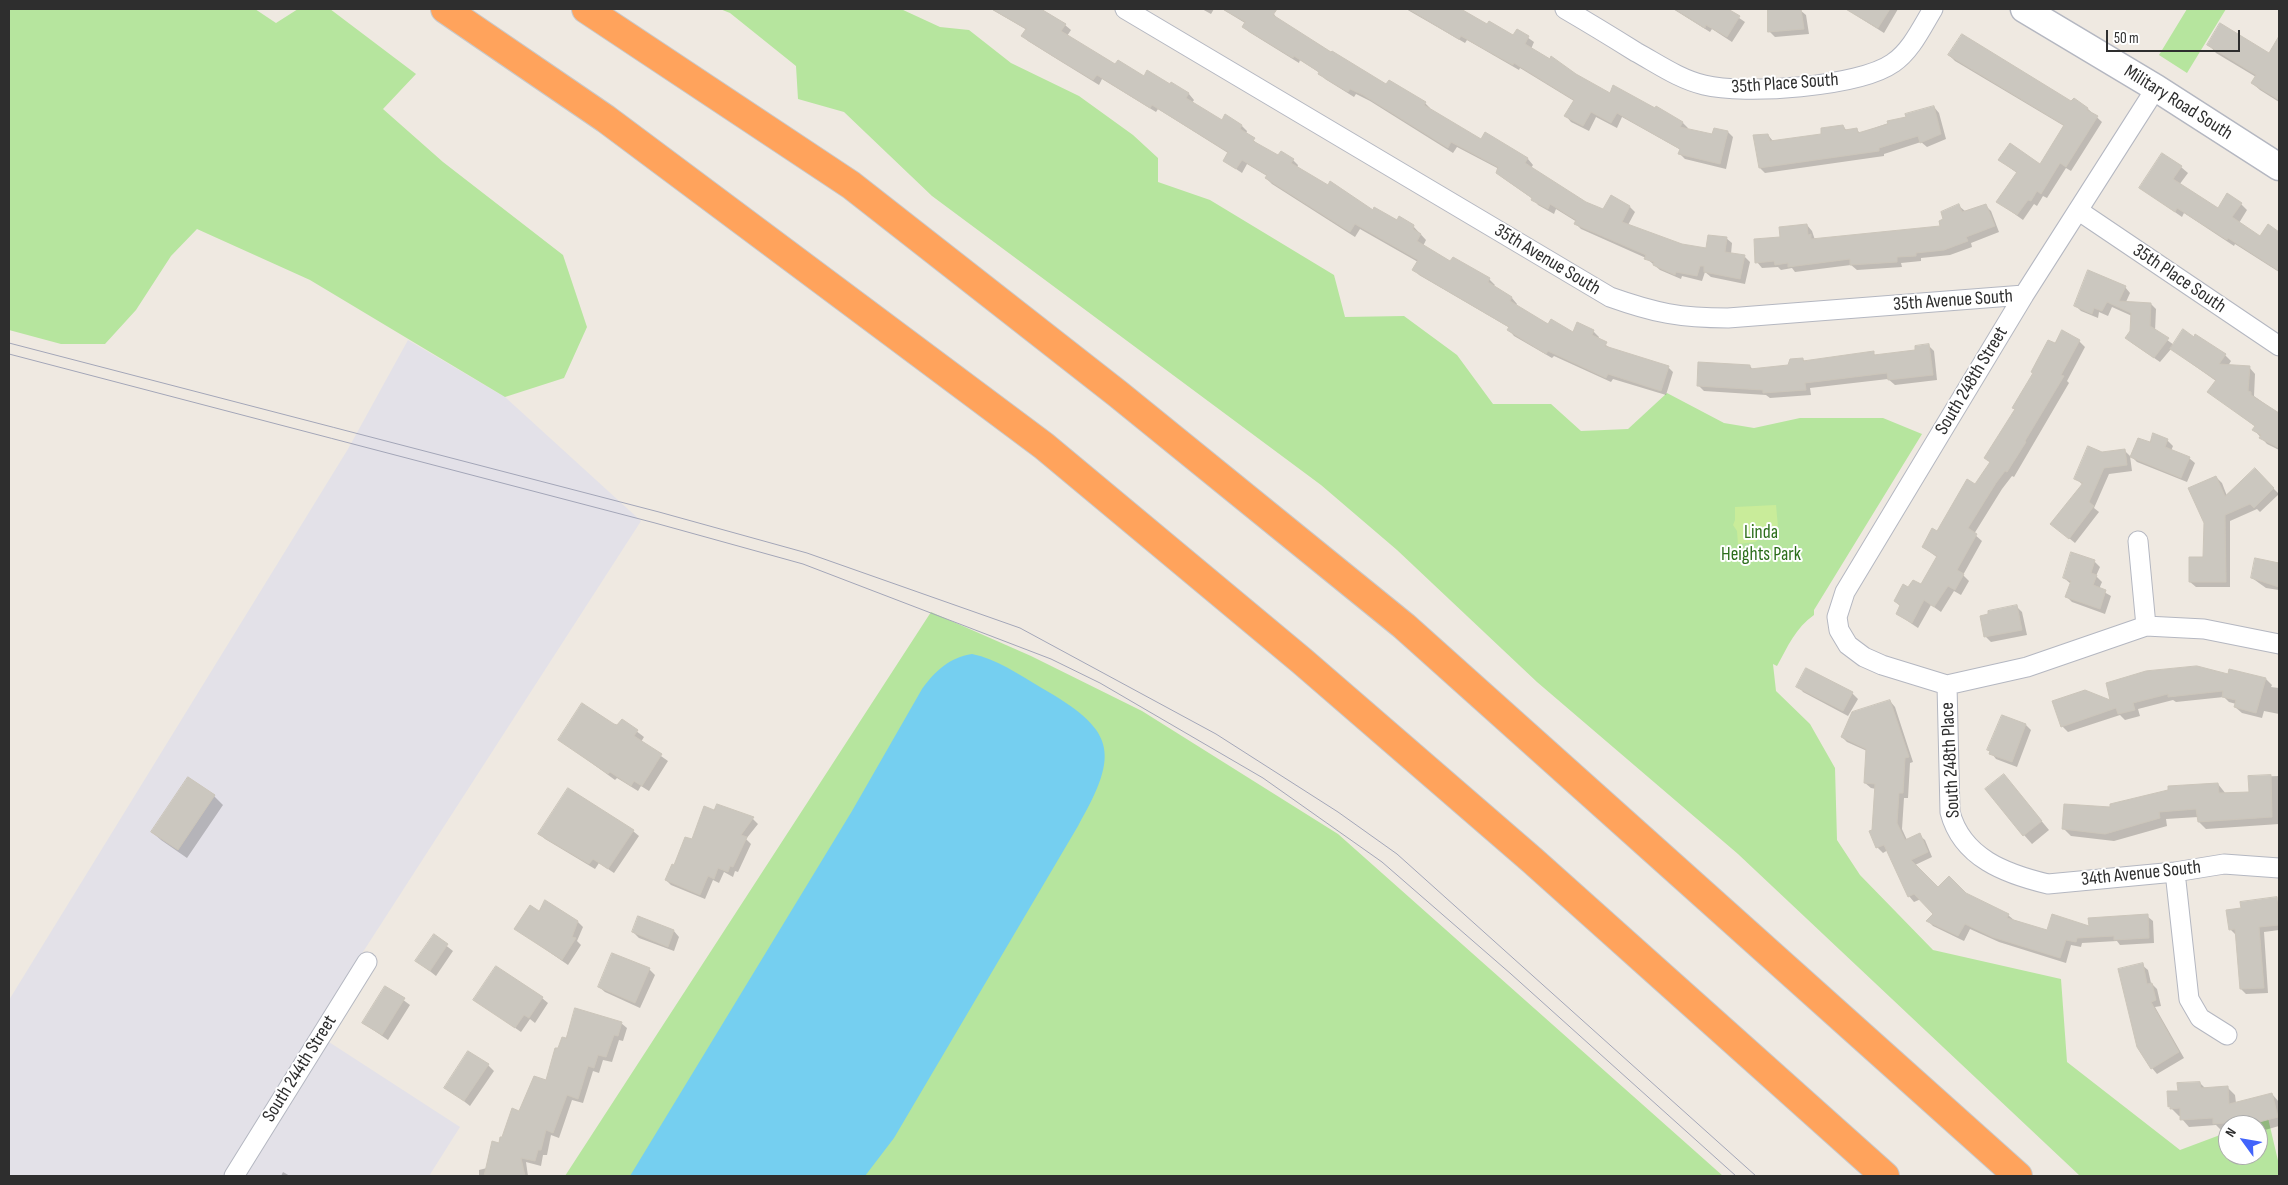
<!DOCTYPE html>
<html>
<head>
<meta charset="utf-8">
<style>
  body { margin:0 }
  #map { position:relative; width:2288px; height:1185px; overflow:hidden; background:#efe9e1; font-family:"Sofia Sans Condensed",sans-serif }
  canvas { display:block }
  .frame { position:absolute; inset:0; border:10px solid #2e2e2e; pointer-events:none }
  .north { position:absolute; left:2218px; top:1115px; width:50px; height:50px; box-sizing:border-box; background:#fff; border:1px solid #ababab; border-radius:50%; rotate:302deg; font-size:14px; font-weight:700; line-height:20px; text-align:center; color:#2e2e2e }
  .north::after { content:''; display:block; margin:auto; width:18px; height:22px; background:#4264fb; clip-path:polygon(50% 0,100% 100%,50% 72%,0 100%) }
  .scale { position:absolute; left:2106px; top:30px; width:134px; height:22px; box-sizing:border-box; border:2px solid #2e2e2e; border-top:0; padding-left:6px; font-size:15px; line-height:18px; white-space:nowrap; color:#2e2e2e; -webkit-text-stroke:4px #fff; paint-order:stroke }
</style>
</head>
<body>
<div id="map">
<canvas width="2288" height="1185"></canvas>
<div class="frame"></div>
<div class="north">N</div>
<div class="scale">50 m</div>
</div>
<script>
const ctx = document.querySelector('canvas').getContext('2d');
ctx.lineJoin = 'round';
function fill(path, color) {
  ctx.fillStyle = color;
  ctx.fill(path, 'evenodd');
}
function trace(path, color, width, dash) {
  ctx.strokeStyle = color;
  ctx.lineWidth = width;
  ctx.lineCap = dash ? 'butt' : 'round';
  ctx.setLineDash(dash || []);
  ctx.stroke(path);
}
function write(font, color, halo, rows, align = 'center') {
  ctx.font = font + ' "Sofia Sans Condensed",sans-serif';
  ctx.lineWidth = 4;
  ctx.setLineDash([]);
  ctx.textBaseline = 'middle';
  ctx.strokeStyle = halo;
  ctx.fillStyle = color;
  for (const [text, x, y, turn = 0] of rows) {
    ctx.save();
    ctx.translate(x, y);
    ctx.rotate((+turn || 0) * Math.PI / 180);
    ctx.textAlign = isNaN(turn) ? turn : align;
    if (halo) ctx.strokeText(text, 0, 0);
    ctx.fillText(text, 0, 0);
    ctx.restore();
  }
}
fill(new Path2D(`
  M408 340 505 397 641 521 312 1031 460 1127 429 1176H9V1000L348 449Z`), '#e3e1e8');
fill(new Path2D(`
  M9 9H255L276 23 298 9H330L416 74 383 109 443 162 563 255 587 327 564 378 505 397 310 280 197 229 171 256 136 310 105 344H61L9 330Z
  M720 9H901L940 27 969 30 1011 63 1079 96 1133 135 1158 158V182L1210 200 1334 275 1345 317 1404 316 1457 355 1493 404H1551L1581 431 1628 429 1667 393 1724 423 1754 428 1800 418H1883L1922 434 1814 610V615C1796 627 1787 648 1777 666L1773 664 1776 691 1810 724 1835 768 1837 840 1860 875 1933 950 2061 979 2067 1062 2180 1150 2228 1132V1155H2258V1125H2249L2268 1118 2279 1165V1176H2080L1738 854 1537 682 1397 550 1321 485 932 196 844 112 798 99 796 66 730 13Z
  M2187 9H2226L2187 73 2159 55Z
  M931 612 1031 656 1142 711 1338 834 1723 1176H565Z`), '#b6e59e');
fill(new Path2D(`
  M1776 505 1778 527 1766 532 1755 542 1738 544 1737 531 1733 525 1735 520V507Z`), '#c9ec9a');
fill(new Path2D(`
  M972 654C997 659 1018 674 1040 687 1115 730 1121 751 1078 826L894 1138 865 1176H630L852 811 922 689C936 670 949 658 972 654Z`), '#75cff0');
fill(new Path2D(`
  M991 9H1037L1065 25 1071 30 1067 36 1116 65 1144 78 1170 85 1171 83 1189 94 1194 100 1192 103 1222 122 1225 116 1242 126 1247 131 1246 134 1259 145 1279 157 1293 160 1298 165 1297 168 1373 211 1413 226 1426 240 1423 246 1451 263 1489 279 1495 285 1493 287 1512 298 1517 304 1516 306 1549 325 1573 333 1578 324 1594 332 1599 337 1598 340 1612 349 1668 367 1673 372 1666 395 1613 379 1611 382 1554 356 1552 358 1514 336 1509 330 1510 328 1419 275 1414 269 1418 262 1360 229 1355 237 1272 184 1266 178 1267 176 1247 164 1242 173 1224 161 1228 153 1158 109 1156 112 1102 79 1099 85 1060 61 1028 41 1023 36 1027 30Z
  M1202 9H1214L1211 14Z
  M1222 9H1265L1274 14 1278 20 1387 86 1425 103 1430 108 1429 110 1481 141 1486 134 1528 159 1533 165 1531 168 1585 203 1603 211 1611 196 1630 207 1635 212 1628 225 1682 245 1707 249 1726 238 1732 243 1731 254 1744 256 1750 262 1745 284 1711 277 1705 272 1702 281 1682 276 1681 279 1660 270 1646 258 1581 229 1576 224 1577 222 1556 209 1554 214 1538 205 1533 199 1503 178 1497 173 1499 169 1457 147 1453 153 1370 101 1356 94 1354 97 1325 79 1320 73 1300 60 1299 63 1249 32 1243 27 1245 23Z
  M1406 9H1458L1487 26 1514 36 1517 30 1534 42 1531 49 1610 95 1614 87 1683 123 1688 128 1687 130 1713 136 1728 132 1733 137 1726 169 1685 159 1680 154 1681 150 1622 117 1617 128 1596 117 1589 131 1571 122 1566 116 1574 101 1520 68 1519 70 1467 40 1465 43Z
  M1673 9H1726L1745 22 1732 42 1712 29 1710 32Z
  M1846 9H1898L1884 33Z
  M1800 10 1806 15 1809 34 1775 37 1769 31Z
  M2209 45 2269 55 2272 51 2279 55V102L2260 90 2252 83 2256 77 2216 53Z
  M1949 55 2088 109 2102 122 2071 171 2066 168 2047 198 2043 196 2037 206 2034 204 2023 220 1998 202 2017 173 1999 160 2041 165 2064 126 1955 61Z
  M1934 107 1939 113 1946 139 1927 147 1921 142 1884 154V156L1765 173 1760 168 1754 137 1768 135 1773 141 1823 135 1843 126 1847 131 1857 130 1860 133Z
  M2181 167 2188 173 2179 185 2218 209 2241 204 2247 210 2239 223 2260 238 2268 226 2279 234V272L2235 244 2234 246 2184 213 2182 217 2140 188Z
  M1985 205 1991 211 1999 232 1971 243 1972 247 1950 255 1921 258V261L1901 263 1902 267 1857 270 1851 265 1795 272 1792 268 1781 270 1778 267 1762 268 1757 262 1781 238 1807 225 1812 231 1815 240 1942 227 1959 206 1965 211Z
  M2125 287 2130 293 2126 302 2151 304 2156 309 2155 331 2174 345 2194 338 2196 336 2225 355 2231 361 2228 366 2249 367 2255 374 2254 396 2279 414V450L2267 444 2254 430 2256 427 2209 392 2216 381 2171 349 2160 362 2132 343 2127 338 2131 331 2132 316 2112 307 2108 316 2099 312 2098 318 2081 311 2076 306Z
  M2063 332 2079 341 2085 347 2067 381 2069 383 2014 477 2012 476 2002 489 1974 534 1982 541 1963 575 1969 581 1961 595 1954 591 1941 612 1931 605 1918 628 1897 614 1901 607 1895 601 1909 589 1921 586 1938 558 1923 547 1976 486 1991 463 1985 458 2016 410 2013 407Z
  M1929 346 1934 351 1937 380 1895 385 1888 379 1810 388 1811 395 1770 398 1766 395 1704 391 1698 385 1750 366 1753 370 1789 366 1803 359 1805 362 1873 353 1876 356 1917 351Z
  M2154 435 2167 440 2173 446 2171 451 2189 458 2195 463 2187 482 2137 462 2132 457 2151 444Z
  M2124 450 2130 456 2132 471 2109 474 2094 508 2099 512 2075 543 2052 524 2083 485 2075 478 2102 453Z
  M2255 470 2279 494 2260 512 2257 509 2230 521V587H2196L2190 582 2204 559 2216 477 2222 483 2227 496Z
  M2256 560 2279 565V590L2266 588 2252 578Z
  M2094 561 2100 567 2096 576 2102 582 2099 589 2111 596 2105 614 2072 602 2066 596 2071 584 2064 578Z
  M2017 607 2022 612 2027 635 1991 642 1985 636Z
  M2230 670 2266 679 2272 685 2271 687 2279 688V714L2264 711 2262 718 2242 713 2235 707 2236 704 2229 702 2224 697 2176 702 2173 700 2138 709 2140 716 2125 720 2120 715 2068 732 2062 726 2112 702 2229 675Z
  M1798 686 1852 693 1858 699 1848 716 1803 692Z
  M1890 701 1895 707 1913 762 1910 763 1908 798H1904L1902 829 1907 840 1919 835 1925 840 1932 857 1915 865 1938 888 1965 894 2008 915 2014 920 2048 932 2090 928 2147 916 2153 921 2154 943 2120 945 2117 941 2082 943 2081 947 2071 945 2066 963 1999 942 1970 929 1964 941 1933 926 1928 921 1935 914 1921 899 1914 902 1909 896 1888 850 1883 853 1877 847 1873 831 1876 789 1871 788 1865 783 1867 751 1847 742 1842 737Z
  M2003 716 2026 725 2031 730 2017 767 1996 759 1989 750Z
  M622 720 644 737 641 742 668 761 649 791 641 786 638 791 617 778 615 780 560 740 618 727Z
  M2004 776 2049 830 2032 844 2024 835Z
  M2279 776V824L2206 829 2199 822 2198 817 2166 819 2167 826 2114 841 2071 836 2064 829 2112 808 2218 784 2226 794 2250 793 2249 777Z
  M188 779 214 796 223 805 187 858 161 840 152 832Z
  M717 806 753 819 758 824 746 839 751 844 738 872 735 871 733 877 724 872 719 883 713 880 705 899 671 885 666 880Z
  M633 831 639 836 614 873 599 863 595 869 545 839 540 834Z
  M2275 899 2279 903V930L2264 932 2268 993 2246 994 2241 989 2236 935 2230 929 2243 909Z
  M539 912 578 922 583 927 577 941 581 945 568 965 516 929Z
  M639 917 674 931 679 937 674 951 639 938 633 932Z
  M434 936 453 951 436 976 417 961Z
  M2142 965 2148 970 2151 983 2157 989 2161 1006 2155 1007 2184 1058 2157 1074 2152 1068Z
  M649 969 655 975 640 1008 605 992 599 987Z
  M386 987 410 1005 388 1040 363 1023Z
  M542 998 548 1003 535 1023 530 1019 521 1032 475 1000Z
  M621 1023 627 1028 623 1041 619 1040 612 1062 603 1060 599 1073 593 1071 583 1103 572 1100 559 1138 551 1135 547 1155H543L541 1166 526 1162 528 1176H475L479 1175V1170L487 1168 520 1112 546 1081 558 1050 567 1040Z
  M488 1065 494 1071 470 1106 446 1087Z
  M2200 1083 2206 1089 2228 1088 2235 1095 2236 1103 2272 1094 2279 1102V1126L2258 1132V1125H2228V1130L2222 1131 2216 1125 2189 1127 2182 1119 2181 1116H2179L2169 1106 2179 1092Z
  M283 1172 290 1176H281Z`), '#0003');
const building = new Path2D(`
  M992 9H1041L1066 24 1061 31 1115 64 1118 60 1144 76 1147 70 1170 84 1171 82 1189 93 1186 98 1222 120 1225 114 1242 125 1240 129 1255 138 1253 141 1278 155 1281 151 1294 159 1291 163 1328 185 1330 181 1373 210 1374 207 1397 220 1399 216 1414 225 1413 229 1421 234 1417 241 1450 261 1453 257 1490 278 1488 282 1512 297 1510 301 1548 324 1551 319 1573 332 1577 322 1594 330 1592 335 1607 342 1605 346 1669 366 1661 391 1608 374 1606 378 1548 351 1546 354 1507 330 1509 327 1412 270 1418 260 1355 224 1350 232 1265 178 1267 175 1242 160 1236 169 1223 161 1228 152 1152 105 1150 108 1097 75 1093 80 1053 56 1021 36 1026 29Z
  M1223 9H1277L1273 15 1331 52 1332 51 1386 84 1389 80 1426 102 1424 105 1481 139 1485 132 1528 158 1525 163 1586 202 1603 209 1611 195 1630 206 1622 222 1682 244 1706 248 1708 235 1727 237 1725 252 1745 255 1740 279 1704 272V266H1700L1697 276 1676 272 1675 275 1653 265 1654 262 1644 259 1646 255 1574 224 1576 220 1550 204 1548 209 1531 200 1532 198 1496 173 1498 167 1451 142 1448 148 1363 95 1350 89 1348 92 1318 74 1319 72 1294 56 1293 58 1242 27 1245 22Z
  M1409 9H1461L1487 24 1489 21 1513 35 1517 29 1529 36 1525 44 1550 59 1551 56 1576 74 1610 93 1613 85 1655 108 1656 106 1683 122 1680 127 1712 134 1714 128 1728 131 1720 164 1678 154 1680 149 1617 113 1611 123 1591 112 1583 126 1564 116 1574 100 1514 63 1513 65 1461 36 1459 39Z
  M1675 9H1728L1740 16 1727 37 1706 25 1705 28Z
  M1768 9H1801L1804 29 1768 32Z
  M1846 9H1890L1878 28Z
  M2220 23 2269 53 2279 36V100L2251 83 2256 75 2207 45Z
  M1962 34 2071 101 2074 98 2088 108 2087 110 2098 116 2066 167 2060 163 2041 194 2037 191 2031 201 2028 200 2017 215 1996 202 2017 172 1998 160 2010 143 2040 164 2064 125 1948 55Z
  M1934 106 1941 134 1920 143 1918 136 1879 148V151L1759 168 1753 135 1768 134 1770 141 1821 134V128L1843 125 1845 130 1857 128 1858 133 1888 124 1887 121 1906 117 1905 114Z
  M2162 153 2182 166 2173 179 2218 208 2227 193 2242 203 2232 217 2260 236 2268 224 2279 232V271L2228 238 2227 240 2177 208 2175 212 2139 188Z
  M1959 204 1962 212 1986 204 1995 226 1966 237 1968 241 1944 250 1916 253V256L1897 257V262L1850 265V259L1788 267V263L1775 265 1774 261 1755 263 1754 239 1780 237 1779 227 1807 224 1808 235 1811 234V239L1940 226 1939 221 1943 219 1941 212Z
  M2088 270 2126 286 2119 301 2151 303 2150 326 2169 338 2154 358 2125 338 2130 331 2131 313 2107 302 2102 311 2094 308 2092 314 2074 306Z
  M2183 329 2194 337 2195 334 2226 354 2219 364 2250 366 2248 391 2251 392V395L2279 413V448L2259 438 2261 435 2252 430 2255 426 2207 392 2216 380 2170 349Z
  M2062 330 2080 340 2061 375 2064 376 2025 441 2026 442 2007 472 2005 471 1996 483 1968 528 1977 534 1957 570 1964 574 1955 590 1948 586 1934 607 1924 600 1912 623 1896 614 1900 605 1894 601 1903 584 1908 587 1913 580 1921 584 1937 556 1922 547 1932 528 1937 531 1967 479 1975 484 1990 462 1984 458 2015 409 2012 408 2033 373 2031 372 2048 340 2055 343Z
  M1929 344 1933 375 1888 380 1887 373 1805 383 1806 390 1763 393V390L1697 386 1698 362 1750 365V369L1788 365 1790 359 1803 358V361L1874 351V355L1915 350V346Z
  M2153 433 2168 439 2165 447 2190 457 2181 478 2130 457 2138 438 2150 442Z
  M2088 446 2102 452 2125 449 2127 465 2104 468 2089 502 2094 506 2069 539 2050 524 2083 483 2074 479Z
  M2255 468 2274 488 2254 508 2250 504 2225 515 2226 582H2189V557H2203L2204 523 2188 488 2216 476 2225 496Z
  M2071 552 2095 560 2091 573 2097 575 2093 585 2106 590 2100 609 2065 597 2071 581 2063 578Z
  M2255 558 2279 563V587L2251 578Z
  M2017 605 2022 630 1984 637 1980 616 1988 614V611Z
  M2197 666 2228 674 2229 669 2266 678 2256 713 2234 707 2236 700 2222 697 2223 691 2168 697V694L2133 703 2135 710 2118 714 2116 708 2061 727 2052 701 2085 690 2110 700 2106 683 2146 671Z
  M1806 668 1853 692 1843 711 1796 687Z
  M1890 700 1909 757 1905 758 1903 793H1899L1897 823 1905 840 1920 833 1928 852 1911 860 1938 887 1949 876 1966 893 2009 914 2007 918 2047 930 2052 914 2089 926 2088 918 2148 914 2149 938 2114 940V936L2077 938 2076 942 2066 940 2060 958 1992 937 1965 924 1958 936 1926 921 1933 914 1914 894 1908 897 1884 845 1876 848 1869 831 1872 830 1875 784 1864 783 1866 749 1841 737 1852 712Z
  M582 703 614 724 617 725 622 719 638 730 634 736 662 754 642 786 634 781 631 786 610 772 608 774 558 740Z
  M2002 715 2026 724 2012 762 1989 754 1990 751 1987 750Z
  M2004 774 2042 821 2023 836 1985 789Z
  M2271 775 2272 817 2198 822 2196 809 2159 812 2160 818 2105 834 2062 829 2064 804 2110 807V804L2168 790V786L2218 783 2219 793 2249 792 2248 776Z
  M188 777 215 795 178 850 151 832Z
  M568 788 634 830 608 869 593 859 589 864 538 834Z
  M717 804 754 817 741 835 747 837 733 867 730 866 728 872 718 868 714 879 708 876 700 895 665 880 672 864 674 865 685 837 692 839 704 806 714 810Z
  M2277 897 2279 925 2259 927 2264 988 2240 989 2235 929 2229 930 2226 910 2241 908 2240 902Z
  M545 900 578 921 572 937 576 938 562 960 514 929 530 905 539 911Z
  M638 916 674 930 668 947 632 932Z
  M434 934 448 944 430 971 415 961Z
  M612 953 650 968 635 1003 598 987Z
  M2143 963 2147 984 2152 983 2156 1000 2151 1002 2179 1052 2151 1069 2137 1047 2118 969Z
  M496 966 543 997 529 1018 524 1015 515 1028 473 1000Z
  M385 986 405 998 382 1035 362 1023Z
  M575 1008 622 1022 618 1036 614 1035 606 1057 598 1055 594 1068 588 1066 578 1099 567 1095 553 1133 546 1130 541 1150H538L535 1161 521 1158 525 1176H484L492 1141 499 1143 500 1137H502L512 1108 519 1111 534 1076 546 1080 555 1048H558L562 1037 566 1038Z
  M468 1051 489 1064 464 1101 444 1088Z
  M2200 1082 2201 1088 2228 1086 2229 1104 2272 1093 2278 1117 2248 1125 2246 1121 2213 1124V1118L2180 1120V1108L2170 1109V1106L2168 1107 2167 1091H2178L2177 1083Z`);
fill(building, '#cbc7bf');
trace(building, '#cbc5ba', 1);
const street = new Path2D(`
  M1125 9 1610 297C1655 313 1680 318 1728 318L2024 295
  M1565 9C1589 23 1612 37 1636 52 1658 64 1679 79 1704 85 1744 95 1859 87 1893 63 1911 51 1922 27 1933 9
  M2156 88 2024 295 1845 592 1837 617 1839 630 1848 645 1864 657 1882 665 1947 685 2027 667 2146 626 2204 629 2279 644
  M2079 211 2279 346
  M2138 541 2146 626
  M1947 685 1950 812C1962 858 2006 874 2048 884L2175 872 2224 864 2279 868
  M2175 872 2189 999 2200 1018 2227 1035
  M234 1176 367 962`);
const secondary = new Path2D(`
  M2024 9 2156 88 2279 167`);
const highway = new Path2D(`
  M445 9 606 119 1044 446 1302 661 1532 860 1885 1176
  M586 9 851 185 1118 394 1404 626 2018 1176`);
trace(street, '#b4b7c1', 21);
trace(secondary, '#b4b7c1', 29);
trace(highway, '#c9c9c9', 30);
trace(street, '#fff', 19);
trace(secondary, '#fff', 26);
trace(highway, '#ffa35c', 28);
trace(new Path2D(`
  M9 343 659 512 807 553 1020 628 1216 734 1338 812 1397 854 1756 1176
  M9 354 655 523 803 564 1051 659 1100 683 1263 778 1382 862 1511 974 1736 1176`), '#a3a6b8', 1);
write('19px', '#2e2e2e', '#fff', [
  ["35th Place South",1785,84,-4],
  ["Military Road South",2178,103,32],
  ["35th Avenue South",1547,260,31],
  ["35th Place South",2179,279,34],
  ["35th Avenue South",1953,301,-4],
  ["South 248th Street",1972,381,-59],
  ["South 248th Place",1951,760,-93],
  ["34th Avenue South",2141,874,-6],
  ["South 244th Street",300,1069,-58]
]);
write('19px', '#2c6e1b', '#fff', [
  ["Linda",1761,533],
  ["Heights Park",1761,555]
]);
</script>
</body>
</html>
